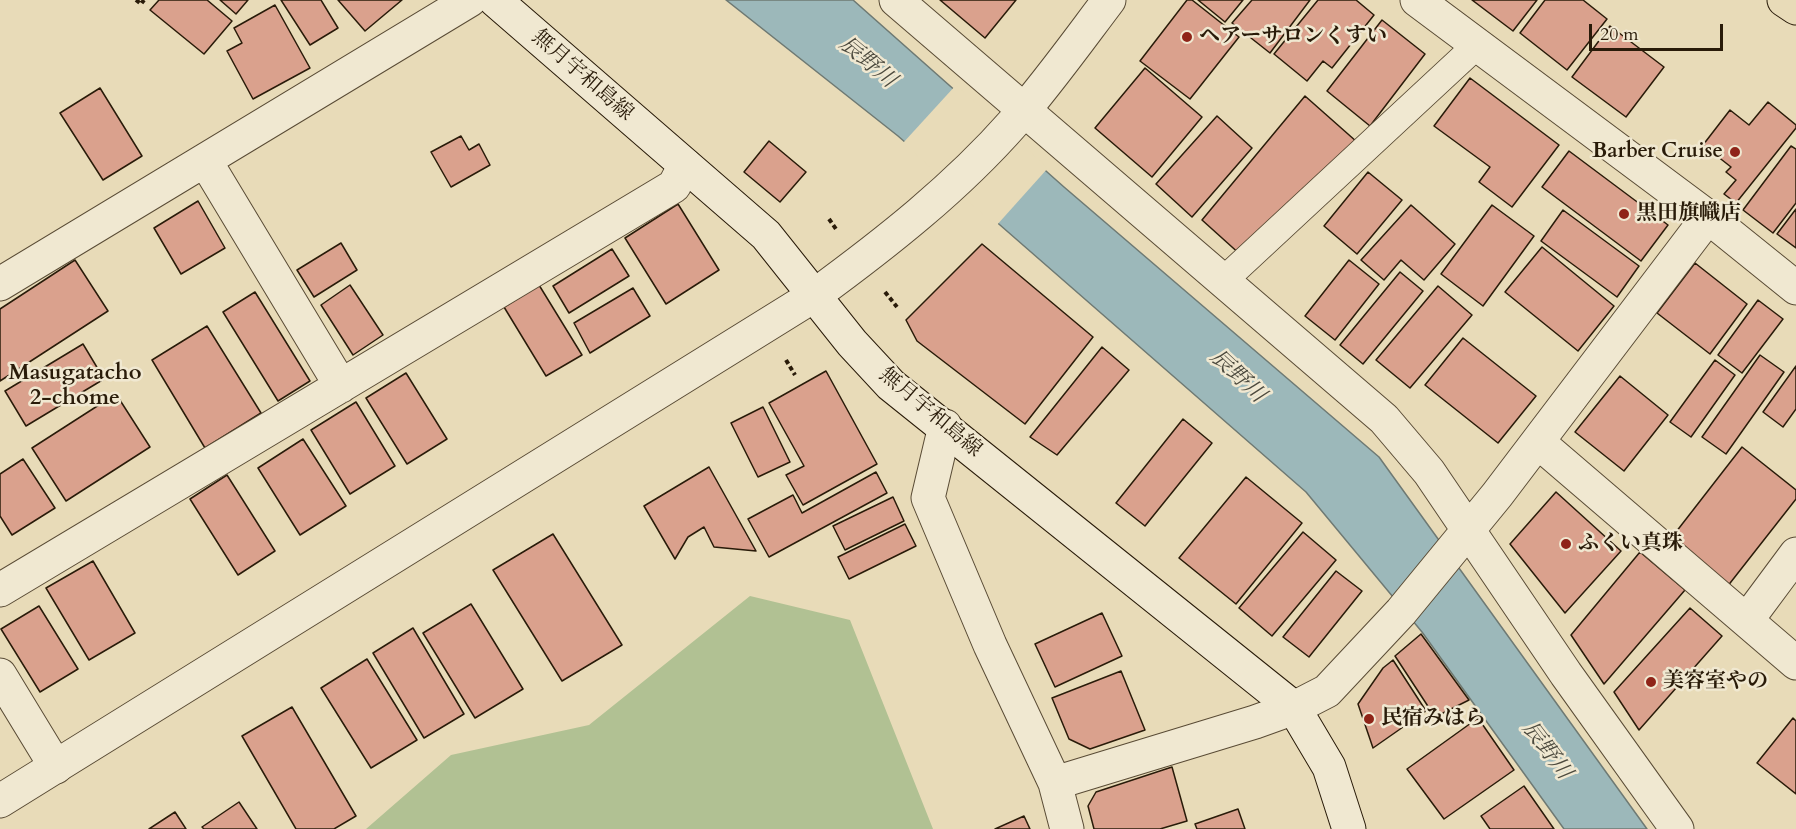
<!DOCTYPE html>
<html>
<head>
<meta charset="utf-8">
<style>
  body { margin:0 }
  #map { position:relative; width:1796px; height:829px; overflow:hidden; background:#e8dbb8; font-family:Cardo,serif }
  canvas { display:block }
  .scale { position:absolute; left:1589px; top:24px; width:134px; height:27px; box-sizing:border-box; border:3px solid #291b09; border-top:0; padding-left:8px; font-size:18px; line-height:21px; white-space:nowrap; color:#291b09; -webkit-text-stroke:4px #f0e8d1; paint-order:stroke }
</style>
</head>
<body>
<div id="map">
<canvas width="1796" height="829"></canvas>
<div class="scale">20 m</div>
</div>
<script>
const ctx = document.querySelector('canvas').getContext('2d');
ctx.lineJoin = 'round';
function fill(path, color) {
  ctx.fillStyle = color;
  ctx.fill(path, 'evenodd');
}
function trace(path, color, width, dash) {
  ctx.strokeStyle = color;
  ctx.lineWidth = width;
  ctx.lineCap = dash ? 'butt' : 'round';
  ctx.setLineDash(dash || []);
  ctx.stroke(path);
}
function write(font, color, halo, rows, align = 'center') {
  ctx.font = font + ' Cardo,"Noto Serif JP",serif';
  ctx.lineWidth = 5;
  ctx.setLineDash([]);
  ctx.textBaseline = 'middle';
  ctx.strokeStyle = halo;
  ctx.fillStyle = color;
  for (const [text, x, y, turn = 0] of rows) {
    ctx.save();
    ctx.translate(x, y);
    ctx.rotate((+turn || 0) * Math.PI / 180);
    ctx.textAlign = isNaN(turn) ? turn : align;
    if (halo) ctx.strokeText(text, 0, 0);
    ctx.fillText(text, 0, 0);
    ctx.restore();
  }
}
fill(new Path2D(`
  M750 596 850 620 933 829H366L451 755 589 725Z`), '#b1c193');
const water = new Path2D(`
  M726 0H853L1064 187 1379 457 1647 829H1564L1422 632 1306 492 898 136Z`);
fill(water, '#9cb8ba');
trace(water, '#6e7973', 1.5);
fill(new Path2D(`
  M956 85 1048 168 996 226 903 143Z`), '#e8dbb8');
const building = new Path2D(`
  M159 0H207L232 21 204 54 150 10Z
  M220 0H248L236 14Z
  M281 0H321L338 28 310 45Z
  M338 0H402L365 31Z
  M940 0H1016L985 38Z
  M1187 0H1192L1239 37 1190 99 1140 61Z
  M1198 0H1243L1225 22Z
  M1252 0H1310L1270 53 1232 23Z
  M1318 0H1356L1374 15 1332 68 1323 61 1307 81 1274 54Z
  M1472 0H1537L1513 31Z
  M1545 0H1583L1607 19 1567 70 1520 33Z
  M275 5 310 68 253 99 227 51 242 43 234 28Z
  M1382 20 1425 54 1370 126 1327 91Z
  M1610 26 1664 67 1626 117 1572 77Z
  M1145 68 1202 117 1152 177 1095 128Z
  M1470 78 1559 145 1512 207 1479 182 1490 167 1434 126Z
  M100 88 142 156 103 180 60 113Z
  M1305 96 1357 142 1242 256 1202 220Z
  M1768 102 1796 125V128L1736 203 1724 194 1736 180 1726 172 1731 167 1703 145 1730 110 1749 125Z
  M1217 116 1252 148 1192 217 1156 184Z
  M461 136 469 150 479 144 490 165 451 187 431 152Z
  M769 141 806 172 780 202 744 172Z
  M1791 146 1796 149V203L1773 233 1743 210Z
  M1569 151 1668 225 1641 261 1542 187Z
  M1368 172 1402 200 1357 254 1324 226Z
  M198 201 225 248 181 274 154 228Z
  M678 204 719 270 666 304 625 238Z
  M1411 205 1455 244 1424 280 1401 260 1384 280 1361 260Z
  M1492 205 1534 236 1483 306 1441 274Z
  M1796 209V248L1777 234Z
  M1563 210 1639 266 1617 297 1541 241Z
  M341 243 357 270 314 297 297 270Z
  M982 244 1093 337 1025 424 917 341 906 320Z
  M1542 247 1614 306 1578 351 1505 292Z
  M612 249 629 276 569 313 553 286Z
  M75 260 108 311 0 381V309Z
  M1349 260 1379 284 1335 340 1305 316Z
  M1695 263 1747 304 1710 354 1657 313Z
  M1400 272 1423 291 1363 364 1340 345Z
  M350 285 383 335 353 355 321 305Z
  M539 285 582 355 546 376 504 307Z
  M1438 286 1472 315 1410 388 1376 360Z
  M633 288 650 316 590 353 574 323Z
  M255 292 310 381 278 401 223 312Z
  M1758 300 1783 319 1742 373 1718 355Z
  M207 326 261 413 205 448 152 360Z
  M1463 338 1536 396 1498 443 1425 385Z
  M83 344 104 379 26 426 5 391Z
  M1102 347 1129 370 1057 455 1030 437Z
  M1760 355 1784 372 1726 454 1702 437Z
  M1715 360 1735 375 1691 437 1670 422Z
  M1796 366V409L1783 427 1763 412Z
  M826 371 877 464 803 505 786 475 804 466 769 403Z
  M406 373 447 439 407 464 366 398Z
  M1620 376 1668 415 1624 471 1575 432Z
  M116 394 150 447 66 501 32 448Z
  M356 402 395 466 350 494 311 430Z
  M763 407 790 462 758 477 731 423Z
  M1183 419 1212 443 1145 526 1116 503Z
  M303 439 346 506 300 535 258 468Z
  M1742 447 1796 490V499L1727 587 1669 541Z
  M23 459 55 508 12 535 0 516V474Z
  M709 467 756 551 714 547 704 527 688 537 675 559 644 506Z
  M876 472 887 493 769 557 748 519 793 495 802 513Z
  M227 475 275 551 238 575 190 499Z
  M1246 477 1302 523 1236 604 1179 558Z
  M1556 492 1621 551 1565 613 1510 544Z
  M893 497 904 521 845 550 833 526Z
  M905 524 916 546 849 579 838 557Z
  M1303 532 1336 560 1272 636 1239 608Z
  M553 534 622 645 562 681 493 570Z
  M1640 552 1685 590 1604 684 1571 635Z
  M93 561 135 633 89 660 46 588Z
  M1336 571 1362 591 1309 657 1283 637Z
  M471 604 523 689 475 718 423 633Z
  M39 606 78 669 40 692 1 629Z
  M1690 608 1722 636 1639 730 1614 692Z
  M1102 613 1122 656 1055 687 1035 644Z
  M413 628 464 714 424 738 373 653Z
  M1421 634 1469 700 1435 717 1395 656Z
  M367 659 417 740 371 768 321 688Z
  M1393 660 1426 711 1373 748 1358 704 1383 668Z
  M1121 671 1145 730 1090 749 1069 739 1052 698Z
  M292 707 356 816 334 829H296L242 736Z
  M1478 718 1514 770 1444 819 1407 769Z
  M1793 718 1796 721V794L1757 763Z
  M1172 767 1187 821 1160 829H1094L1088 806 1096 792Z
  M1524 786 1554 829H1490L1481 816Z
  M239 802 257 829H204L202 827Z
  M1238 809 1245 829H1197L1195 824Z
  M175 812 186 829H149Z
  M1024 816 1030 829H995Z`);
fill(building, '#daa18d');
trace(building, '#291b09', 1.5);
const service = new Path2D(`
  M1223 281 1477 45`);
const minor = new Path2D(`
  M896 0 1384 419 1429 472 1566 674 1677 829
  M1417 0 1708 217 1796 288
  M206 162 341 386
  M0 284 470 0
  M945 426 928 498 990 645 1055 783 1067 829
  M1538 442 1796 663
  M0 590 674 186 685 165
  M1747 620 1796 554
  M0 675 56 767
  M1055 783 1255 722 1294 708 1327 691 1401 612 1497 495 1708 217`);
const tertiary = new Path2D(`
  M0 801 815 295C886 243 956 188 1014 122 1048 83 1078 41 1109 0`);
const secondary = new Path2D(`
  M495 0 766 235 852 343 891 385 1294 708 1329 767 1349 829`);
const trunk = new Path2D(`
  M1784 0 1796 8`);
trace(service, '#594b35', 29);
trace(minor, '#594b35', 35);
trace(tertiary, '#594b35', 35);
trace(secondary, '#291b09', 35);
trace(trunk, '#291b09', 35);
trace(new Path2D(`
  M136 0 141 4 144 0
  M829 219 836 229
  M885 292 897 307
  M786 360 795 375`), '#291b09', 4, [4.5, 3]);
trace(service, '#f0e8d1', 27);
trace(minor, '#f0e8d1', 33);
trace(tertiary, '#f0e8d1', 33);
trace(secondary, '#f0e8d1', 33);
trace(trunk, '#e8dbb8', 33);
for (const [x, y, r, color] of [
  [1187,37,6,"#8f2418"],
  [1735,152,6,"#8f2418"],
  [1624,214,6,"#8f2418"],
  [1566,544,6,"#8f2418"],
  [1651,682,6,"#8f2418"],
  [1369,719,6,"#8f2418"]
]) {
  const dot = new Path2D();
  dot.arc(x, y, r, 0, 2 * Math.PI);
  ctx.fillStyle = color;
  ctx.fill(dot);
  trace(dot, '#f0e8d1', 2);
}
write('bold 21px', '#291b09', '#f0e8d1', [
  ["ヘアーサロンくすい",1199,37],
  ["Barber Cruise",1723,152,"right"],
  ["黒田旗幟店",1636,214],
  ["ふくい真珠",1578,544],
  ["美容室やの",1663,682],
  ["民宿みはら",1381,719]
], 'left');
write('21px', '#291b09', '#f0e8d1', [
  ["無月宇和島線",582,76,41],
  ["無月宇和島線",930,413,40]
]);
write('italic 22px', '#4c4a3e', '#f0e8d1', [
  ["辰野川",867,63,40],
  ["辰野川",1237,377,43],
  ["辰野川",1546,751,53]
]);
write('bold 22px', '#291b09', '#f0e8d1', [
  ["Masugatacho",75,374],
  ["2-chome",75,399]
]);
</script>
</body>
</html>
